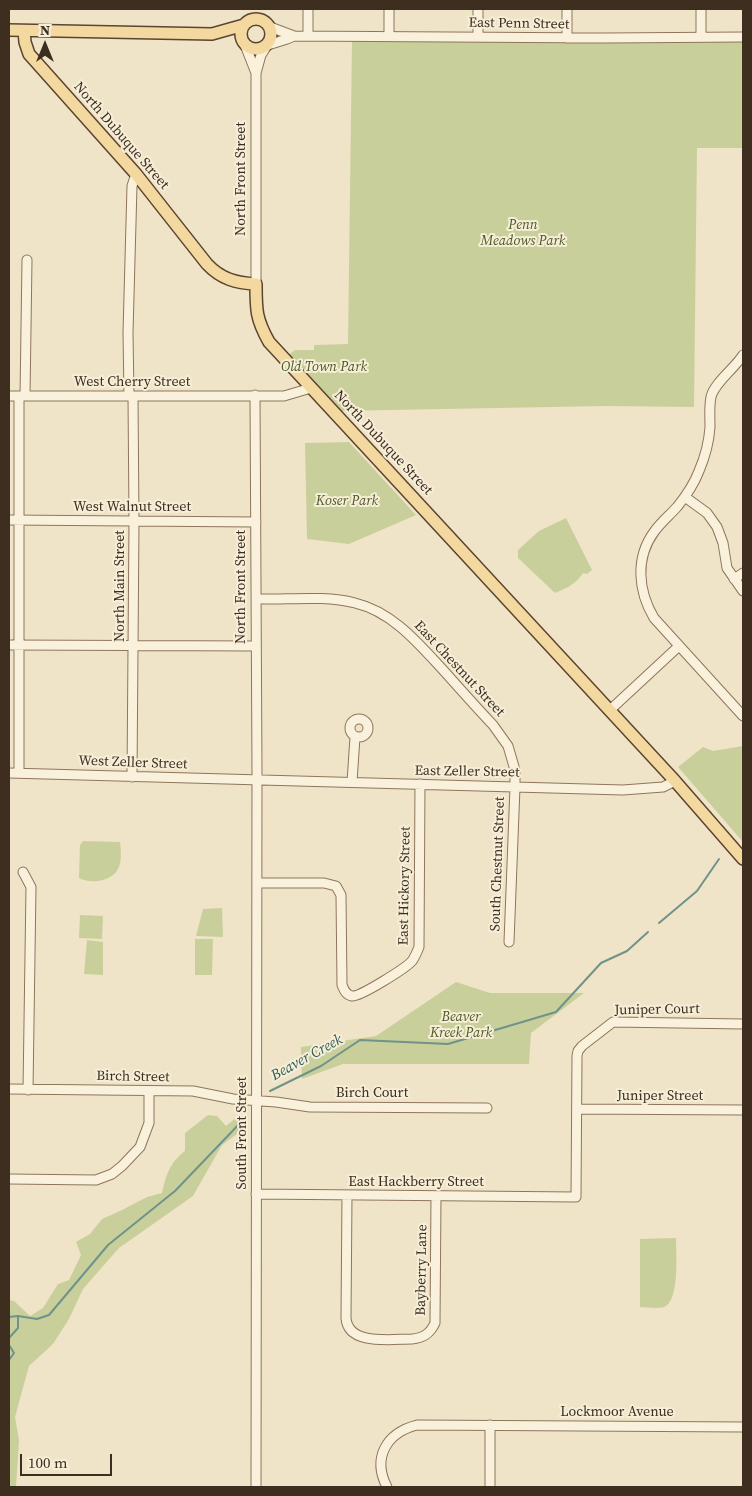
<!DOCTYPE html>
<html>
<head>
<meta charset="utf-8">
<style>
  body { margin:0 }
  #map { position:relative; width:752px; height:1496px; overflow:hidden; background:#f0e4c8; font-family:"Source Serif 4",serif }
  canvas { display:block }
  .frame { position:absolute; inset:0; border:10px solid #3d2e20; pointer-events:none }
  .north { position:absolute; left:20px; top:20px; width:50px; height:50px; -webkit-text-stroke:4px #f7eed8; paint-order:stroke; rotate:0deg; font-size:14px; font-weight:700; line-height:20px; text-align:center; color:#3d2e20 }
  .north::after { content:''; display:block; margin:auto; width:18px; height:22px; background:#3d2e20; clip-path:polygon(50% 0,100% 100%,50% 72%,0 100%) }
  .scale { position:absolute; left:20px; top:1454px; width:92px; height:22px; box-sizing:border-box; border:2px solid #3d2e20; border-top:0; padding-left:6px; font-size:15px; line-height:18px; white-space:nowrap; color:#3d2e20; -webkit-text-stroke:4px #f7eed8; paint-order:stroke }
</style>
</head>
<body>
<div id="map">
<canvas width="752" height="1496"></canvas>
<div class="frame"></div>
<div class="north">N</div>
<div class="scale">100 m</div>
</div>
<script>
const ctx = document.querySelector('canvas').getContext('2d');
ctx.lineJoin = 'round';
function fill(path, color) {
  ctx.fillStyle = color;
  ctx.fill(path, 'evenodd');
}
function trace(path, color, width, dash) {
  ctx.strokeStyle = color;
  ctx.lineWidth = width;
  ctx.lineCap = dash ? 'butt' : 'round';
  ctx.setLineDash(dash || []);
  ctx.stroke(path);
}
function write(font, color, halo, rows, align = 'center') {
  ctx.font = font + ' "Source Serif 4",serif';
  ctx.lineWidth = 4;
  ctx.setLineDash([]);
  ctx.textBaseline = 'middle';
  ctx.strokeStyle = halo;
  ctx.fillStyle = color;
  for (const [text, x, y, turn = 0] of rows) {
    ctx.save();
    ctx.translate(x, y);
    ctx.rotate((+turn || 0) * Math.PI / 180);
    ctx.textAlign = isNaN(turn) ? turn : align;
    if (halo) ctx.strokeText(text, 0, 0);
    ctx.fillText(text, 0, 0);
    ctx.restore();
  }
}
fill(new Path2D(`
  M352 40 603 43 666 41 743 42V148H697L694 407 605 406 338 411 287 356 295 350H314V345L348 344Z
  M349 442 416 515 349 544 307 539 305 443Z
  M566 518 592 570 587 574 583 573C576 584 567 588 555 593L518 558V550L539 531Z
  M743 746V842L678 767 703 747 713 751Z
  M83 841 120 842C121 850 122 862 118 869 111 882 91 884 79 878L80 845Z
  M222 908 223 937 196 936 203 909Z
  M80 915 103 916 102 939 79 938Z
  M195 939H213L212 975H195Z
  M87 940 103 942V975L84 974Z
  M456 982 490 993H584L531 1033 529 1064H343L302 1079 301 1047 376 1036Z
  M208 1115 217 1116 226 1126 238 1116 245 1126 241 1131 222 1145 193 1196 119 1248 83 1289 69 1319 53 1344 29 1366 15 1417 19 1440 16 1487H9V1300L14 1301 30 1316 43 1308 58 1284 69 1280 81 1255 76 1242 90 1234 102 1219 120 1211 147 1197 162 1193C166 1175 170 1162 185 1151V1133Z
  M676 1238C676 1253 680 1301 664 1307 658 1309 647 1307 640 1307V1239Z`), '#c9cf9b');
trace(new Path2D(`
  M659 923 697 891 719 859
  M270 1091 321 1066 360 1040 448 1044 556 1012 601 963 627 951 648 932
  M18 1316 37 1319 49 1315 108 1245 175 1191 243 1120
  M9 1317 18 1316V1328L9 1338
  M9 1345 14 1353 9 1360`), '#6f938a', 2);
const minor = new Path2D(`
  M270 27 294 36 606 38 743 37
  M308 35V9
  M389 36V9
  M478 36V9
  M701 37V9
  M567 38V9
  M245 45 256 73
  M268 45 287 39 294 36
  M256 284V73L261 55 266 47
  M743 355C735 368 714 383 711 397 709 406 710 417 710 427 709 442 705 457 699 471 694 484 686 496 677 507 670 515 661 522 654 532 635 558 638 591 654 618L743 716
  M255 395 257 772 256 1487
  M9 396H284L311 388
  M25 396 27 260
  M129 396 128 333 132 186 136 174
  M685 497 707 513 717 527 723 543 727 568 743 591
  M9 520 256 522
  M734 579 743 573
  M256 599C287 600 324 595 355 603 393 612 419 644 444 671 460 689 476 707 493 725L508 746 515 770V787L509 942
  M9 645 256 646
  M610 710 679 646
  M350 728a9 9 0 1 1 18 0a9 9 0 1 1-18 0Z
  M9 773 623 790 663 787 675 781
  M19 773V396
  M132 777 134 521 133 396
  M352 782 355 737
  M23 872 31 887 28 1090
  M257 883H324L336 886 341 895 342 985C344 990 346 995 352 996 360 997 406 968 412 961 415 957 417 952 419 947L420 784
  M9 1089 193 1091 233 1099 276 1102 310 1107 487 1108
  M577 1109 743 1110
  M9 1179 96 1180 112 1174 122 1166 140 1147 149 1123V1092
  M256 1194 576 1197 577 1056 578 1051 582 1046 613 1022 743 1024
  M347 1195 346 1318C348 1346 391 1339 412 1339 423 1338 430 1334 435 1323L436 1196
  M387 1487C372 1458 386 1433 417 1425L743 1427
  M490 1487V1425`);
const major = new Path2D(`
  M241 34a15 15 0 1 1 30 0a15 15 0 1 1-30 0Z
  M9 30 212 34 244 25
  M24 31 25 42 29 54 136 174 207 264C221 279 236 283 256 284 256 310 256 319 269 342L675 781 743 859`);
trace(minor, '#8d765c', 11);
trace(major, '#5b4430', 14);
trace(minor, '#faf1dc', 9);
trace(major, '#f3d9a0', 11);
write('14px', '#3d2e20', '#f7eed8', [
  ["East Penn Street",519,24,1],
  ["North Dubuque Street",121,136,49],
  ["North Front Street",241,179,-90],
  ["West Cherry Street",132,382],
  ["North Dubuque Street",383,443,47],
  ["West Walnut Street",132,507],
  ["North Main Street",120,586,-90],
  ["North Front Street",241,587,-90],
  ["East Chestnut Street",459,669,47],
  ["West Zeller Street",133,763,2],
  ["East Zeller Street",467,772,1],
  ["South Chestnut Street",498,864,-88],
  ["East Hickory Street",405,886,-89],
  ["Juniper Court",657,1010,-1],
  ["Birch Street",133,1077,1],
  ["Birch Court",372,1093],
  ["Juniper Street",660,1096],
  ["South Front Street",242,1133,-90],
  ["East Hackberry Street",416,1182],
  ["Bayberry Lane",422,1270,-89],
  ["Lockmoor Avenue",617,1412]
]);
write('italic 14px', '#4d5a26', '#f7eed8', [
  ["Penn",523,225],
  ["Meadows Park",523,241],
  ["Old Town Park",324,367],
  ["Koser Park",347,501],
  ["Beaver",461,1017],
  ["Kreek Park",461,1033]
]);
write('italic 15px', '#2f5d5a', '#f7eed8', [
  ["Beaver Creek",307,1058,-29]
]);
</script>
</body>
</html>
